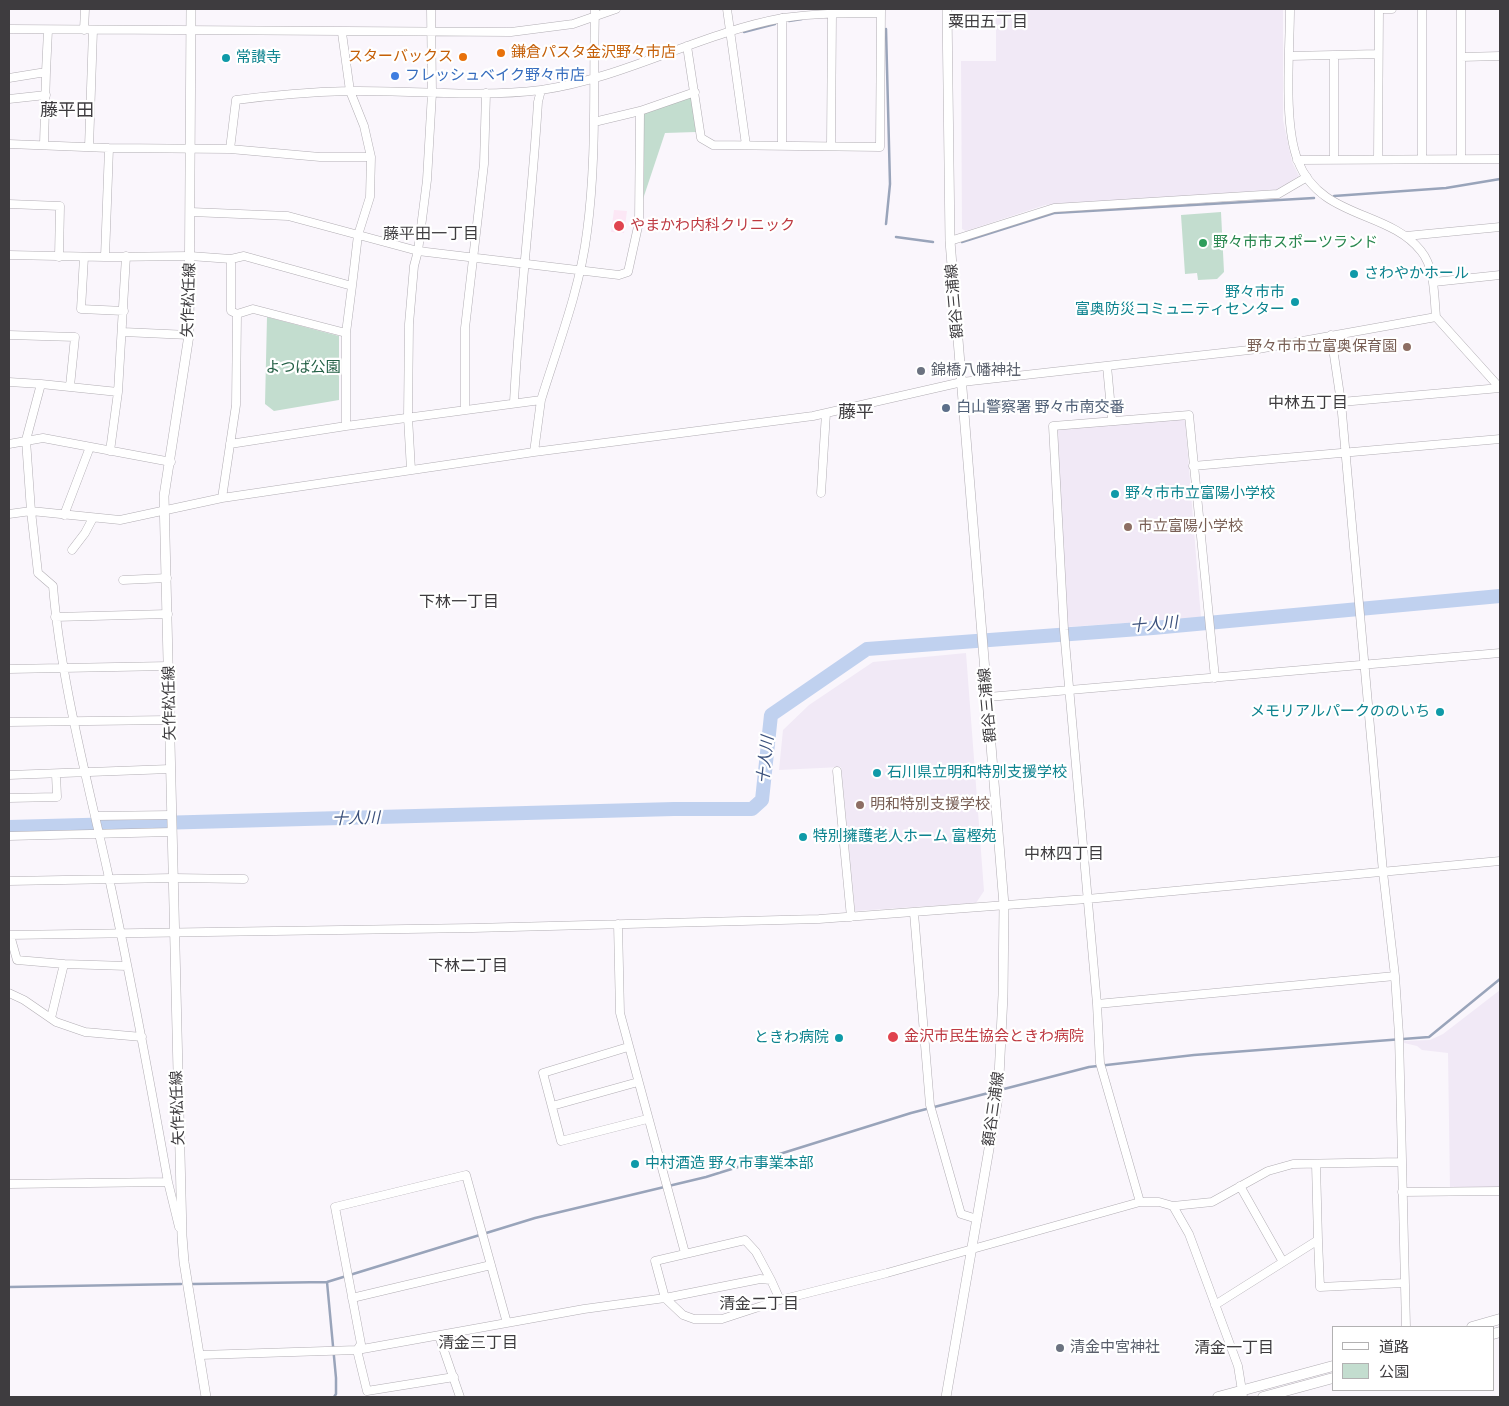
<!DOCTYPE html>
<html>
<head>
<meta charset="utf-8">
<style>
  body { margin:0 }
  #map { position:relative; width:1509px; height:1406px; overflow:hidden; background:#faf6fc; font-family:"Fira Sans Condensed","Noto Sans JP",sans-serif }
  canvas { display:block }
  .frame { position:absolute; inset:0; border:10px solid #3e3c3f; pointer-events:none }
  .legend { position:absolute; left:1332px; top:1326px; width:162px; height:65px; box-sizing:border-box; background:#fff; border:1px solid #b2b1b2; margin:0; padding:6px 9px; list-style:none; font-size:15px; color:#3e3c3f }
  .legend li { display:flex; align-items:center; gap:10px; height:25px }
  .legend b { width:25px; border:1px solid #b2b1b2 }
</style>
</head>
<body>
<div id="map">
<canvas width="1509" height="1406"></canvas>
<div class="frame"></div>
<ul class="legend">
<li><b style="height:6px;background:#fff"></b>道路</li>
<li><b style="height:14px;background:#c3ddcf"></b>公園</li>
</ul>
</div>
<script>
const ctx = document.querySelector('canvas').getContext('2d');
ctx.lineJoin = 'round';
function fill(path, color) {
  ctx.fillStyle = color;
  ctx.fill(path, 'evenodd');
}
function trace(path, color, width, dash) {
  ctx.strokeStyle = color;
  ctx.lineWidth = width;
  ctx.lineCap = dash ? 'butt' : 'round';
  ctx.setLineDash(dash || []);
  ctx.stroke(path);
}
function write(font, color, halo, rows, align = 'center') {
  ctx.font = font + ' "Fira Sans Condensed","Noto Sans JP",sans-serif';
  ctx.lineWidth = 4.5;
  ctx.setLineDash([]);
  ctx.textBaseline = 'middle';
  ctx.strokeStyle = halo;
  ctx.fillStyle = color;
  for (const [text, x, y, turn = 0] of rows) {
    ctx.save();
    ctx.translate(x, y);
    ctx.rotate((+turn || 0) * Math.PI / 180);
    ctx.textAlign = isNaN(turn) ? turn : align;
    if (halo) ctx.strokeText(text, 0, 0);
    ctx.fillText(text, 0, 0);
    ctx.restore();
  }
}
fill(new Path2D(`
  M1058 9H1283V120L1292 162 1299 176 1277 190 1045 205 966 231 962 229 961 61H996V11Z
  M1185 418 1201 618 1067 627 1056 429Z
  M966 653 984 891 976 903 855 911 841 767 779 770 783 730 809 705 873 662Z
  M1500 990V1189L1450 1190 1448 1053 1422 1050 1417 1046 1404 1043V1041L1430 1040 1443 1034Z`), '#f1e9f6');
fill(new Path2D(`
  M614 210 627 211 624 233 611 232Z`), '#fce7f5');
fill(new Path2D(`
  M691 97 696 132 665 133 642 202V114Z
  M1221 212 1224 272 1217 279 1198 280 1197 273 1185 274 1181 215Z
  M267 317 339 336V400L274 411 265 404Z`), '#c3ddcf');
trace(new Path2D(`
  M789 21 802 19
  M886 29 890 184 886 224
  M744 32 775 24
  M1334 196 1446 188 1500 179
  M896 237 933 242
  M962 242 1054 213 1314 198
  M327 1282 336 1378V1394L334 1397
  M193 1284 327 1282 535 1218 706 1177 911 1113 1089 1067 1194 1055 1429 1037 1500 979
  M9 1287 181 1284`), '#99a4ba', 2.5);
trace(new Path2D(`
  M9 827 674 809H752L762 800 771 715 867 649 1153 628 1500 596`), '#c0d1ef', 14);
const minor = new Path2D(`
  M727 9 746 145
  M9 29 511 32 573 24 616 9
  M84 30 85 9
  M342 33 350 91 364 126 371 157 370 197 358 235 352 286
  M687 46 701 138 713 145 880 147 881 9
  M1290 56 1378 54
  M1461 57 1500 56
  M9 78 46 72 48 30
  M9 99 46 95
  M594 122 640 111 695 92
  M9 144 109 148 230 149 320 157H371
  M44 144 46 72
  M782 145V18
  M831 145 832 13
  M89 147 93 30
  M109 148 105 257 190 256 231 259 244 256 352 286 346 333V426L541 400C558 345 580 289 587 232 597 158 593 83 595 9
  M230 149 236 100C274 95 311 92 349 91 413 90 477 98 541 90 625 78 700 33 783 18 816 13 848 13 881 13
  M1334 159V56
  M1378 159 1379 9H1392
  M1422 159V9
  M1461 159V9
  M1297 160 1500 159
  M9 204 60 206 59 257
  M191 212 288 216 418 251 619 275 628 272 639 222 640 111
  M1406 236 1500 227
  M950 241 1054 208 1278 194 1307 177
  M9 255 105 257
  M126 256 118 392 41 384 26 440 31 511 38 573 53 586C61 684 88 782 109 878 131 979 150 1081 168 1182
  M84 257 81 309 124 311
  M1434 282 1500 275
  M237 314 253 309 346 333
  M1436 317 1500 388
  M123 332 189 335
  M9 335 75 337 70 386
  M1331 335 1341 402 1383 872 1395 976 1399 1035 1406 1327
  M1107 366 1112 420
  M9 382 41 384
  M514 402C519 302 532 202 538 102L541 90
  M1341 402 1500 388
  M465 410V328L484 164 486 93
  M9 444 43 438 171 462
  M230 444 346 426
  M110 451 118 392
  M534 452 541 400
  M1193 466 1500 439
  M411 470 408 417 409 324 414 266 418 251 427 180 432 93 431 9
  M821 493 826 413
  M222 498 236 405 237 314 231 311V259
  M9 514 31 511 120 520 222 498 534 452 813 416 962 382 1258 349 1436 317C1434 295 1435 268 1421 251 1389 210 1320 219 1298 161 1283 124 1290 50 1290 9
  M64 515 90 447
  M72 550 85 533 93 518
  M123 580 167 578
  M55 617 168 614
  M9 669 169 666
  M988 697 1500 653
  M9 722 170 720
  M837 771 851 917
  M9 775 170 769
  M9 798 57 797 56 774
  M95 816 172 815
  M9 836 172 832
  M9 881 173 878 244 879
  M914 913 930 1105 961 1214 977 1219
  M618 924 620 1013 685 1253
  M9 935 473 928 819 919 1087 899 1500 861
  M10 935 17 960 64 964 51 1018
  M64 964 127 966
  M9 993 24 1000 56 1022 85 1032 142 1037
  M1097 1004 1395 976
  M628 1047 543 1073 561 1141 647 1119
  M552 1106 638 1082
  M1316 1164 1318 1240
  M9 1184 168 1182 179 1227
  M1240 1186 1283 1262
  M1402 1192 1500 1191
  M1140 1202 1100 1063 1097 1004 1064 630 1053 426 1189 415 1215 678
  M1173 1206 1212 1202 1268 1171 1293 1164 1401 1162
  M771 1280 756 1252 745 1240 655 1261 665 1298 760 1279 771 1280 780 1300
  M352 1298 491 1265
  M1215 1305 1318 1240 1320 1287 1404 1283
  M439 1336 460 1397
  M200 1355 357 1350 584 1309 665 1298 683 1315 694 1319H722L780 1300 887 1273 1140 1202H1159L1173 1206 1189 1234 1238 1366 1243 1397
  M454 1377 367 1391 357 1350 361 1344 335 1207 466 1175 507 1323`);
const major = new Path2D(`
  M191 9 189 335 164 496 182 1236 184 1262 206 1397
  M946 1397 998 1097 1003 995 1004 905 950 241 947 9`);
const highway = new Path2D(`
  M1472 1327 1500 1319
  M1493 1334 1500 1332
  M1218 1397 1333 1366
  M1263 1397 1333 1378`);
trace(minor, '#b2aeb4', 9);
trace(major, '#b2aeb4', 10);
trace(highway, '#b2aeb4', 11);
trace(minor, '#fff', 8);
trace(major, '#fff', 9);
trace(highway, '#fff', 10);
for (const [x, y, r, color] of [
  [501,53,5,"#e8710a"],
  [463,57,5,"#e8710a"],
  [226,58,5,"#0f9aa8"],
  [395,76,5,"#3f7fe0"],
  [619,226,6,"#e0444e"],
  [1203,243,5,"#2e9e5b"],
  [1354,274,5,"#0f9aa8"],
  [1295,302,5,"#0f9aa8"],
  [1407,347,5,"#8d6e63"],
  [921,371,5,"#6b7280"],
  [946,408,5,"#5c6f8a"],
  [1115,494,5,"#0f9aa8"],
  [1128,527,5,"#8d6e63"],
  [1440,712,5,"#0f9aa8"],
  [877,773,5,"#0f9aa8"],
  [860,805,5,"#8d6e63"],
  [803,837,5,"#0f9aa8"],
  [893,1037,6,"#e0444e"],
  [839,1038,5,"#0f9aa8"],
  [635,1164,5,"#0f9aa8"],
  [1060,1348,5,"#6b7280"]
]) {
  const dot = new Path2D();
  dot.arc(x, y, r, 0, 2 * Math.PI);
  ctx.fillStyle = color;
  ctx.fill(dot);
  trace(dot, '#fff', 2);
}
write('15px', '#c56008', '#fff', [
  ["鎌倉パスタ金沢野々市店",511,53],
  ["スターバックス",453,57,"right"]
], 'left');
write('15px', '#0d838f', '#fff', [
  ["常讃寺",236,58],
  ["さわやかホール",1364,274],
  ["野々市市",1285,293,"right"],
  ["富奥防災コミュニティセンター",1285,310,"right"],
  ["野々市市立富陽小学校",1125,494],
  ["メモリアルパークののいち",1430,712,"right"],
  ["石川県立明和特別支援学校",887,773],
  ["特別擁護老人ホーム 富樫苑",813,837],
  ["ときわ病院",829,1038,"right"],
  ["中村酒造 野々市事業本部",645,1164]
], 'left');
write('15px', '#366cbe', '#fff', [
  ["フレッシュベイク野々市店",405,76]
], 'left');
write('15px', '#be3a42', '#fff', [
  ["やまかわ内科クリニック",630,226],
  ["金沢市民生協会ときわ病院",904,1037]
], 'left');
write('15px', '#27864d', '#fff', [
  ["野々市市スポーツランド",1213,243]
], 'left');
write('15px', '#3e3c3f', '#fff', [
  ["矢作松任線",189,300,-88],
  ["額谷三浦線",955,301,-95],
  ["矢作松任線",170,703,-91],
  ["額谷三浦線",988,705,-95],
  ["矢作松任線",178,1108,-92],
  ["額谷三浦線",994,1109,-82]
]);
write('15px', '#785e54', '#fff', [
  ["野々市市立富奥保育園",1397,347,"right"],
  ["市立富陽小学校",1138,527],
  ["明和特別支援学校",870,805]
], 'left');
write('15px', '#235f45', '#fff', [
  ["よつば公園",303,368]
]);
write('15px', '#5b616d', '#fff', [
  ["錦橋八幡神社",931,371],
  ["清金中宮神社",1070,1348]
], 'left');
write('15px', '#4e5e75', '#fff', [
  ["白山警察署 野々市南交番",956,408]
], 'left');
write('16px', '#3e3c3f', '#fff', [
  ["粟田五丁目",988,23],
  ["藤平田一丁目",431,235],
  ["中林五丁目",1308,404],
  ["下林一丁目",459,603],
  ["中林四丁目",1064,855],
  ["下林二丁目",468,967],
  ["清金二丁目",759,1305],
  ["清金三丁目",478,1344],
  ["清金一丁目",1234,1349]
]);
write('italic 16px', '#3b517c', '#fff', [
  ["十人川",1154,625,-5],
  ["十人川",766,760,-84],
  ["十人川",356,819,-1]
]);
write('18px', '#3e3c3f', '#fff', [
  ["藤平田",67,111],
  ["藤平",856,413]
]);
</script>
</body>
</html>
